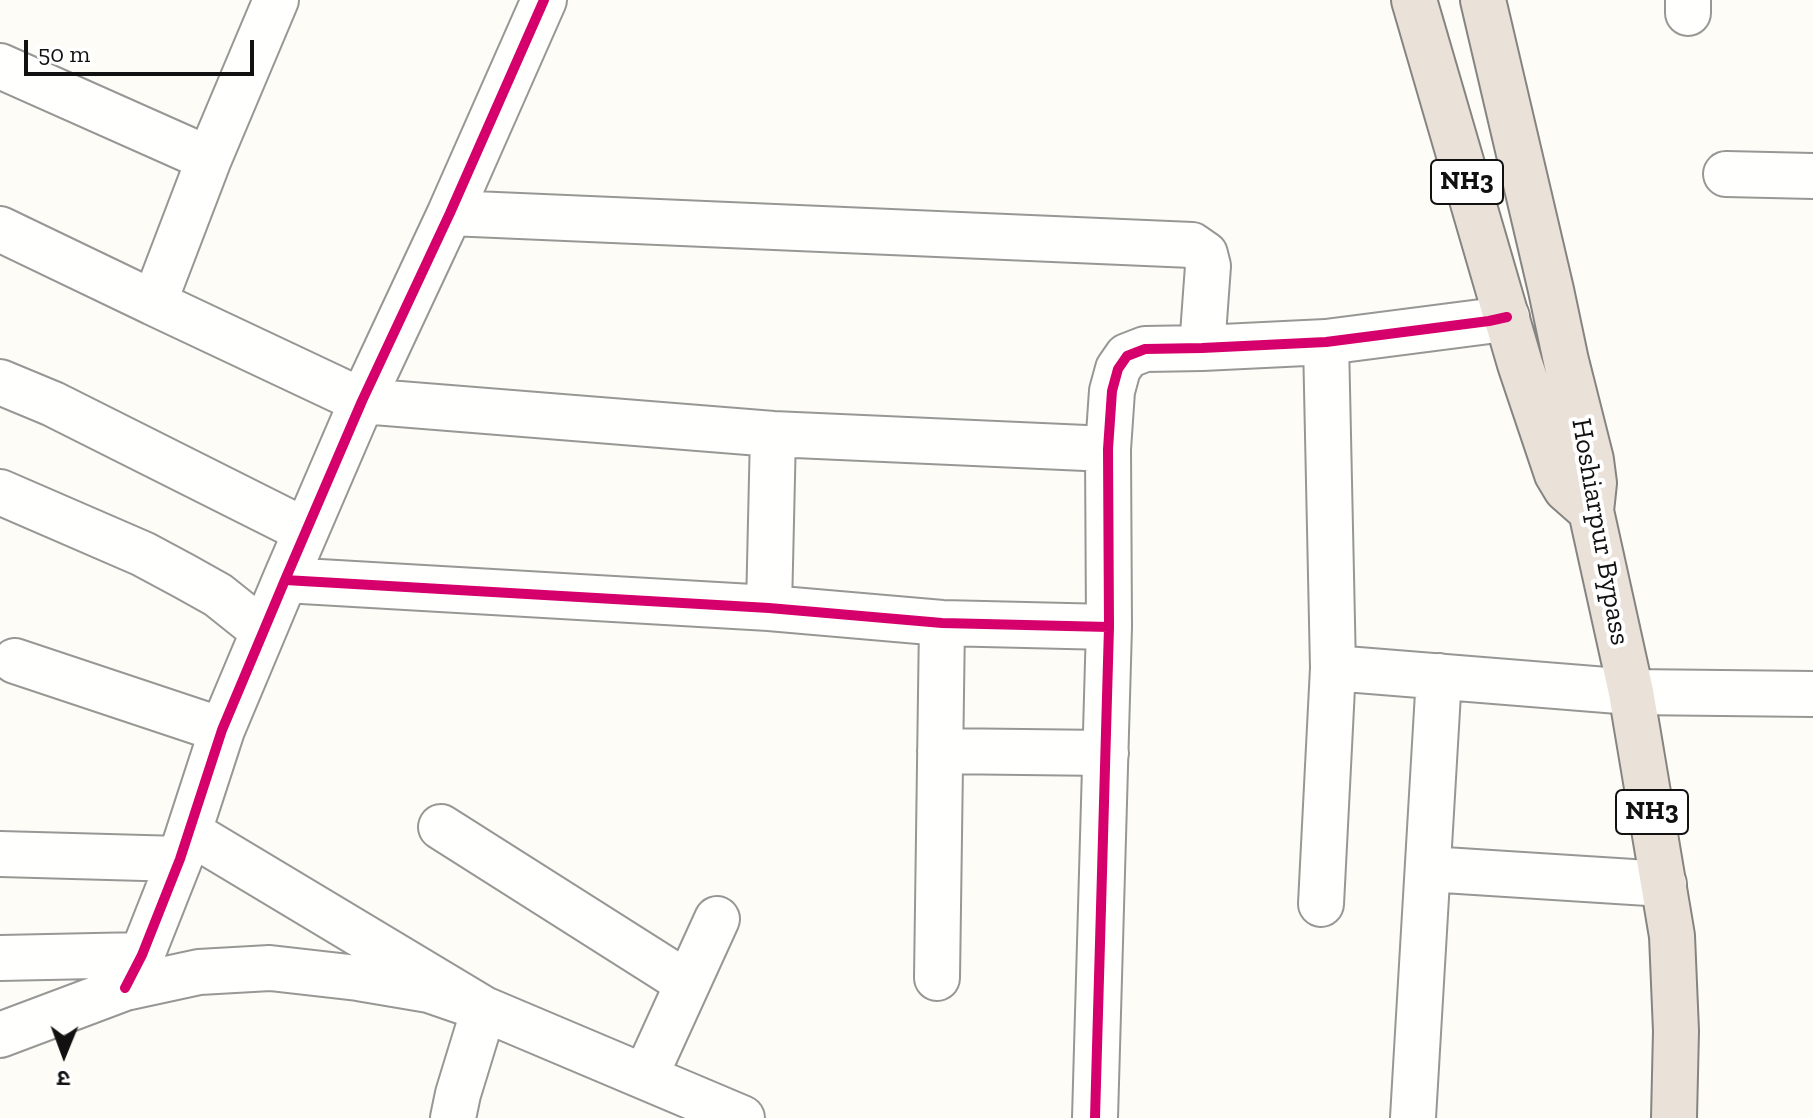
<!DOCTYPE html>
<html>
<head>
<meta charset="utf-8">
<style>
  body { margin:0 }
  #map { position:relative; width:1813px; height:1118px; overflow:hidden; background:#fdfcf7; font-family:"Zilla Slab","Noto Sans Devanagari",serif }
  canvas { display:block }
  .north { position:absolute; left:24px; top:1014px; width:80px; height:80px; -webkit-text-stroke:6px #fff; paint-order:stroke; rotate:181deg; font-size:22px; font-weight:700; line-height:32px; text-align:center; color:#111 }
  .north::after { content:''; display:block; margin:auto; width:28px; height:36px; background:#111; clip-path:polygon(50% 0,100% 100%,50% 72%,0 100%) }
  .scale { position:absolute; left:24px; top:40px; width:230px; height:36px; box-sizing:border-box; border:4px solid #111; border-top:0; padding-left:10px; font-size:24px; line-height:28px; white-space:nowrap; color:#111; -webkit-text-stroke:6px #fff; paint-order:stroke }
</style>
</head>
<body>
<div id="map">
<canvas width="1813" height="1118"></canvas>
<div class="north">उ</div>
<div class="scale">50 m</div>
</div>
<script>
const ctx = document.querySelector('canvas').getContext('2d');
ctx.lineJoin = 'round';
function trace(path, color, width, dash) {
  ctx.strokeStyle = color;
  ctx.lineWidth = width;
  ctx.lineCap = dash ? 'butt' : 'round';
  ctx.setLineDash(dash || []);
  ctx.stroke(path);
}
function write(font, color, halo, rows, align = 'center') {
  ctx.font = font + ' "Zilla Slab",serif';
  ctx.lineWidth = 8;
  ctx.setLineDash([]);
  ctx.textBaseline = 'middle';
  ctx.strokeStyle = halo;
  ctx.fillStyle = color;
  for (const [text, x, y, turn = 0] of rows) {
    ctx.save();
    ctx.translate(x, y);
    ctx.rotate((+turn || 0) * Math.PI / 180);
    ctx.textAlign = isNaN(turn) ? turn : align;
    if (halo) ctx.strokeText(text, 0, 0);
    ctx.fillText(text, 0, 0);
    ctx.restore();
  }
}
const minor = new Path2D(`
  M1688 13V0
  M0 66 209 159
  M1726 174 1813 176
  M450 213 1192 245 1205 254 1208 266 1202 348
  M0 229 154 303 209 159 276 0
  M154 303 362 401 773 434 1108 449
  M0 382 53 404 306 531
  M0 492 143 554 184 576 218 595 263 631
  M285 580 769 608 942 623 1109 627
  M769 608 773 434
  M15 661 222 730
  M1333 668 1631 692 1813 694
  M940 751 1106 753
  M441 827 687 983
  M189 832 484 1009 458 1094 453 1118
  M0 854 180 859
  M1428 869 1664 884
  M1321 904 1333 668 1326 342
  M0 958 142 955
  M937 978 942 623
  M125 988 142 955 180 859 222 730 285 580 362 401 450 213 544 0
  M0 1035 125 988 199 972 270 968 358 978 429 990 484 1009 742 1118
  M645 1077 717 919
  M1095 1118 1109 627 1108 449 1112 391 1118 369 1127 356 1145 349 1202 348 1326 342 1489 321 1507 317
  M1413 1118 1439 676`);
const highway = new Path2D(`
  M1414 0 1520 364 1557 474 1566 489 1591 511
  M1483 0 1551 290 1566 361 1591 460 1594 483 1591 511 1631 692 1672 936 1676 1031 1674 1118`);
trace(minor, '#979795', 48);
trace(highway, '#858482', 48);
trace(minor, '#fffffe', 44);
trace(highway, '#eae1d8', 44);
trace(new Path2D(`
  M285 580 769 608 942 623 1109 627
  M125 988 142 955 180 859 222 730 285 580 362 401 450 213 544 0
  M1095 1118 1109 627 1108 449 1112 391 1118 369 1127 356 1145 349 1202 348 1326 342 1489 321 1507 317`), '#d6006c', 10);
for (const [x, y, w] of [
  [1467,182,72],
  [1652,812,72]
]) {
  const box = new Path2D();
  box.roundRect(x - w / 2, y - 22, w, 44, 6);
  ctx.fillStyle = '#fff';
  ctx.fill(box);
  trace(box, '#111', 2);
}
write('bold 26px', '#111', null, [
  ["NH3",1467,182],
  ["NH3",1652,812]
]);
write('28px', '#111', '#fff', [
  ["Hoshiarpur Bypass",1600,532,80]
]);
</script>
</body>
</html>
